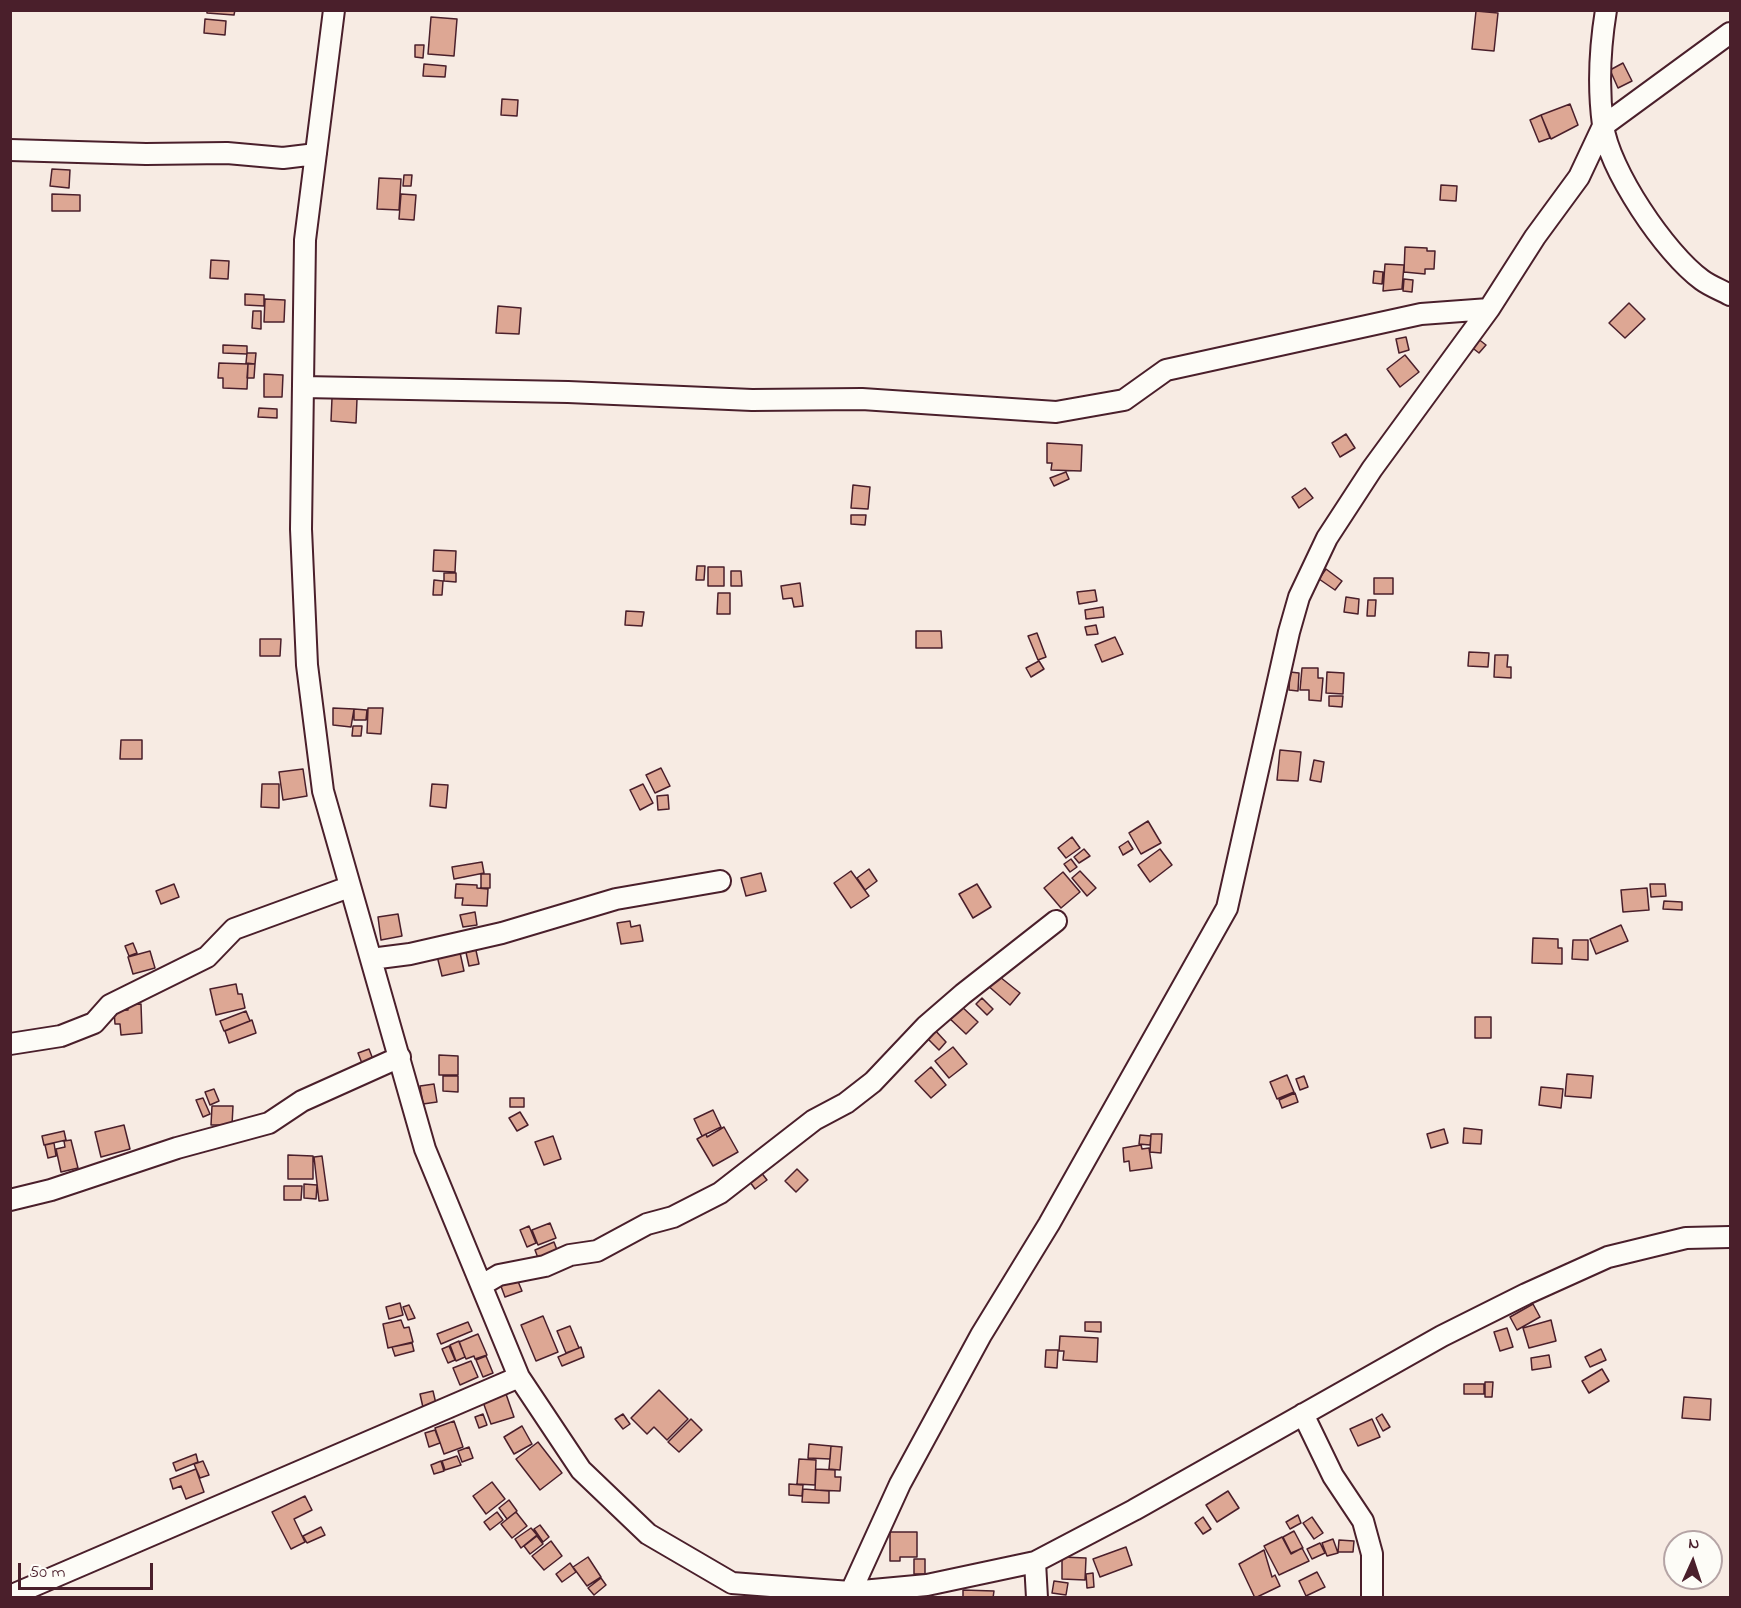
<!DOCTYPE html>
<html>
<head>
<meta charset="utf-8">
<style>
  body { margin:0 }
  #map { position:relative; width:1741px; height:1608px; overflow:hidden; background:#f7ebe3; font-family:"Indie Flower",sans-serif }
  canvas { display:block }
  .frame { position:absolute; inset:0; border:12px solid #4a1f2b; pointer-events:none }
  .north { position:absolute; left:1663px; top:1530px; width:60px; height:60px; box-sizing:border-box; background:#fdfcf7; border:2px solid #b5a4a5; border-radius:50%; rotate:3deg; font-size:16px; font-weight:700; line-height:24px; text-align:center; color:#4a1f2b }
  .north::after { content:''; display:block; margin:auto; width:21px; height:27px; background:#4a1f2b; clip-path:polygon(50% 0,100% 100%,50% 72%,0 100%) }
  .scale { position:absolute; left:18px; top:1563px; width:135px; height:27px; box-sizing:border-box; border:3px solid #4a1f2b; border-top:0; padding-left:8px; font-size:18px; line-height:21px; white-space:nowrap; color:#4a1f2b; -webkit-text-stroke:4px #fdfcf7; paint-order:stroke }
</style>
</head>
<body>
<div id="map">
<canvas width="1741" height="1608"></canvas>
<div class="frame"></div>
<div class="north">N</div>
<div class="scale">50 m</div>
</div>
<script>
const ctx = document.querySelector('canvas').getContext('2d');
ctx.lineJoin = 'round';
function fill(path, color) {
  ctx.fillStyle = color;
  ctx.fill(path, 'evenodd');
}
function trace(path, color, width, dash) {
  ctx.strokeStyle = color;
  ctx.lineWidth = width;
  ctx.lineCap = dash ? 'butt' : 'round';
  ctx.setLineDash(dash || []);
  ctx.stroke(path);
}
const building = new Path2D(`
  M207 10H235L234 15 207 13Z
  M1476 11 1498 13 1494 51 1472 49Z
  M431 17 457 19 454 56 428 54Z
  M205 19 226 21 225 35 204 33Z
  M415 45H424L423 58 415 57Z
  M1623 63 1632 81 1618 88 1610 70Z
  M424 64 446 66 445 77 423 76Z
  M502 99 518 100 517 116 501 115Z
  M1570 104 1578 125 1551 139 1541 115Z
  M1541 115 1550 138 1539 142 1530 120Z
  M52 169 70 170 69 188 50 186Z
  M404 175H412L411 186H403Z
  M379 178 401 179 399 210 377 209Z
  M1441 185 1457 186 1456 201 1440 200Z
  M52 194 80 195V211H52Z
  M401 194 416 195 414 220 399 219Z
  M1405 247 1427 248V251H1435L1434 269H1425V274L1404 272Z
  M211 260 229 261 228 279 210 278Z
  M1385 264 1404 265 1402 289 1383 291Z
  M1374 271 1383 272 1382 284 1373 283Z
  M1404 279 1413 280 1412 292 1403 291Z
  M245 294 264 295V306L245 305Z
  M265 299 285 300 284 322H264Z
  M1629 303 1645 319 1625 338 1609 323Z
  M498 306 521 308 519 334 496 333Z
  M253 311H261V329L252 328Z
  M1406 337 1409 350 1399 353 1396 339Z
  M1477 338 1486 345 1479 353 1470 346Z
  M223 345 247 346V354L223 353Z
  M247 353H256L255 364 246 363Z
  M1405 355 1419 372 1400 387 1387 369Z
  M219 363 248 364 247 389 223 388V378H218Z
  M248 364H255L254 378H247Z
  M264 374 283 375 282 397H264Z
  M332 398 357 399 356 423 331 421Z
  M259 408 277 409V418L258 417Z
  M1346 434 1355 448 1340 457 1332 443Z
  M1047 443 1082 445 1081 471 1051 470 1052 463H1047Z
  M1066 472 1069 479 1054 486 1050 478Z
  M853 485 870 487 868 509 851 508Z
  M1305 488 1313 498 1299 508 1292 497Z
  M851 515H866L865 525 851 524Z
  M434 550 456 551 455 572 433 571Z
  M697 566H705L704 580H696Z
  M708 567H724V586H708Z
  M1326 569 1342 581 1335 590 1319 579Z
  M731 571H741L742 586H731Z
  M444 573H456V582L444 581Z
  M1374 578H1393V594H1374Z
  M434 580 443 581 442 595H433Z
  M800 583 803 606 794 607 792 598 783 599 781 586Z
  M1095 590 1097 601 1079 604 1077 592Z
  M718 593H730V614H717Z
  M1346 597 1359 599 1358 614 1344 612Z
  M1368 600H1376L1375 616H1367Z
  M1103 607 1104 617 1086 619 1085 610Z
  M626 611 644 612 642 626 625 625Z
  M1096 625 1098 634 1087 635 1085 627Z
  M916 631H941L942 648H916Z
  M1037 633 1046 657 1038 660 1028 636Z
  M1115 637 1123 654 1102 662 1095 645Z
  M260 639H281L280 656H260Z
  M1469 652 1489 653 1488 667 1468 666Z
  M1495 655H1508L1507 667H1511V678L1494 677Z
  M1039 661 1044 669 1031 677 1026 668Z
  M1302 668H1318V678H1323L1321 701 1309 700V690H1300Z
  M1290 672 1299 673 1298 691 1289 690Z
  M1327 672 1344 673 1343 694 1326 693Z
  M1329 696H1343L1342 707 1329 706Z
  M333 708 354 709 351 727 333 725Z
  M368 708H383L381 734 367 733Z
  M354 709 367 710 366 720H354Z
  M353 726H362L361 736H352Z
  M121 740H142V759H120Z
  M1280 750 1301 752 1298 781 1277 780Z
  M1314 760 1324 762 1321 782 1310 780Z
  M661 768 670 786 655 793 646 775Z
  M303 769 307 796 283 800 279 772Z
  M262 784H279V808L261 807Z
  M432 784 448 785 446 808 430 806Z
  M643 784 653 803 640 810 630 790Z
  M668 795 669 809 658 810 657 796Z
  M1148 821 1161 843 1141 854 1129 833Z
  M1072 837 1080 848 1066 858 1058 848Z
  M1128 841 1133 849 1123 855 1119 847Z
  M1084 849 1090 856 1079 863 1074 857Z
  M1160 849 1172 865 1150 882 1138 865Z
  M1071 859 1077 867 1070 872 1064 864Z
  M482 862 484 873 454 879 452 867Z
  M869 869 877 881 865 890 857 878Z
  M851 871 869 896 851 908 834 883Z
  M1080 871 1096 888 1087 896 1072 878Z
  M1063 872 1080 892 1061 908 1044 888Z
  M761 873 766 891 746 896 741 878Z
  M481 874H490V888H481Z
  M174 884 179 897 161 904 156 891Z
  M456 884 477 885V888L488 889 487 906 462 905 463 898H455Z
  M977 884 991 907 973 918 959 894Z
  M1650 884H1665L1666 896 1651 897Z
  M1647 888 1649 910 1623 912 1621 890Z
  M1664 901 1682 902V910L1663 909Z
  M475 912 477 925 463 927 460 915Z
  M398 914 402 936 381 940 378 917Z
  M630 921 631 927 640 925 643 941 621 944 617 923Z
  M1621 925 1628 941 1596 954 1590 939Z
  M1533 938 1558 939V948H1562V964L1532 963Z
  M1573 940H1588V960L1572 959Z
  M133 943 137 953 129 956 125 946Z
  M475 946 479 964 469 966 465 948Z
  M459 948 464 971 442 976 436 952Z
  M150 951 155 968 133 974 128 957Z
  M995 973 1020 993 1010 1005 986 984Z
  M236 984 238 994H242L245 1008 216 1015 210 989Z
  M982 998 993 1009 987 1015 976 1004Z
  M141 1004 142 1033 121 1035 120 1024H115L114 1011 128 1010 127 1005Z
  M959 1004 978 1022 966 1034 947 1016Z
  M246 1011 250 1021 224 1031 220 1021Z
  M1475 1017H1491V1038H1475Z
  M252 1020 256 1033 229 1043 225 1031Z
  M933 1028 946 1042 939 1050 925 1036Z
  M953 1047 967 1064 949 1078 935 1061Z
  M369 1049 374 1062 363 1066 358 1053Z
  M439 1055 458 1056V1075H439Z
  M931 1067 946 1085 931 1098 915 1081Z
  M1567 1074 1593 1076 1591 1098 1565 1096Z
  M1287 1075 1294 1092 1277 1099 1270 1082Z
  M443 1076H458V1092L443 1091Z
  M1304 1076 1308 1087 1300 1090 1296 1079Z
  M434 1084 437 1102 423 1104 420 1086Z
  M1541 1087 1563 1089 1561 1108 1539 1105Z
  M214 1089 219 1101 210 1105 205 1092Z
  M1295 1093 1298 1102 1282 1108 1279 1100Z
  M203 1098 210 1114 203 1117 196 1100Z
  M510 1098H524V1107H510Z
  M212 1106H233L232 1125H211Z
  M713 1110 721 1127 702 1136 694 1119Z
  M520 1112 528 1125 517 1131 509 1118Z
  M124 1125 130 1149 101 1157 95 1132Z
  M724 1127 738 1152 713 1166 697 1139 706 1134 707 1137Z
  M1464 1128 1482 1130 1481 1144 1463 1143Z
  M1444 1129 1448 1143 1431 1148 1427 1134Z
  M64 1131 66 1140 44 1145 42 1136Z
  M1151 1134H1162L1161 1153 1150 1152Z
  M1140 1135 1151 1136 1150 1145 1139 1144Z
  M553 1136 561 1159 544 1165 535 1142Z
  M71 1140 78 1168 61 1172 56 1149 65 1147 64 1141Z
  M54 1143 56 1156 48 1158 45 1145Z
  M1141 1145 1142 1149 1149 1148 1152 1168 1130 1171 1129 1161 1124 1162 1123 1148Z
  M288 1155 313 1156V1179H288Z
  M322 1156 328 1200 319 1201 314 1157Z
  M757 1167 767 1180 755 1189 745 1175Z
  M797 1169 808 1180 796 1192 785 1181Z
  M304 1184 317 1185 316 1199 304 1198Z
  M284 1186H302L301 1200H284Z
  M550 1223 556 1238 538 1245 532 1230Z
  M529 1226 536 1243 527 1247 520 1230Z
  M554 1242 557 1250 538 1258 535 1250Z
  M515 1274 522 1291 505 1297 499 1281Z
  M400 1303 403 1315 389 1319 386 1307Z
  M1533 1304 1540 1317 1517 1330 1510 1317Z
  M409 1305 415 1318 408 1320 403 1307Z
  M543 1316 558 1352 536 1361 521 1325Z
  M401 1320 404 1328 409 1327 413 1342 388 1348 383 1324Z
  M1551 1320 1556 1341 1529 1348 1523 1328Z
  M468 1322 472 1331 441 1344 437 1334Z
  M1085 1322H1101V1332L1085 1331Z
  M570 1326 579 1348 566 1353 557 1331Z
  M1507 1328 1513 1347 1500 1351 1494 1332Z
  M478 1334 487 1355 475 1359 474 1356 466 1359 459 1342Z
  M1060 1336 1098 1338 1097 1362 1063 1360 1064 1351H1059Z
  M459 1341 465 1357 456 1361 450 1345Z
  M412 1343 414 1351 395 1356 392 1347Z
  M449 1346 455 1360 448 1363 442 1349Z
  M581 1347 584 1357 562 1366 558 1357Z
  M1601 1349 1606 1360 1590 1367 1585 1357Z
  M1046 1350H1058L1057 1368 1045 1367Z
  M1549 1355 1551 1367 1532 1370 1531 1358Z
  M486 1356 493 1373 483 1377 476 1360Z
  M471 1361 478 1377 460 1385 453 1368Z
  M1602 1369 1609 1381 1589 1393 1582 1381Z
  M1485 1382H1493L1492 1397H1485Z
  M1464 1384H1484V1394H1464Z
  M659 1390 688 1419 667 1440 654 1427 647 1434 631 1418Z
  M433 1391 437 1408 424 1412 420 1394Z
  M506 1394 514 1417 491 1424 483 1402Z
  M1684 1397 1711 1399 1710 1420 1682 1418Z
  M483 1414 487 1425 479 1428 475 1417Z
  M623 1414 630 1424 623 1429 615 1419Z
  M1382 1414 1390 1427 1383 1431 1376 1418Z
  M691 1419 702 1430 679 1452 668 1442Z
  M1372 1419 1380 1437 1358 1446 1350 1429Z
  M454 1421 463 1447 444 1454 435 1428Z
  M522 1426 532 1444 514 1454 504 1437Z
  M435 1430 440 1443 429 1447 425 1433Z
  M538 1442 562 1473 540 1490 516 1459Z
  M809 1444 831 1446 830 1459 808 1458Z
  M831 1446 842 1447 840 1470 829 1469Z
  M469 1447 473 1458 462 1462 458 1451Z
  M196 1454 198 1462 176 1471 173 1463Z
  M457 1456 461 1465 445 1470 442 1461Z
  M799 1459 816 1460 815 1485 797 1484Z
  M203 1461 209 1475 200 1478 194 1464Z
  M441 1461 444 1471 434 1474 431 1465Z
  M196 1469 204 1492 186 1499 181 1486 173 1489 170 1479Z
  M816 1469 835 1470V1477H841L840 1491 815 1490Z
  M492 1482 505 1499 486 1514 473 1496Z
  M789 1484 803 1485 802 1496 789 1495Z
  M803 1489 829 1491V1503L802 1502Z
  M1228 1491 1239 1508 1217 1522 1206 1505Z
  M305 1496 312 1510 294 1519 305 1542 291 1549 272 1512Z
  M509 1500 517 1511 507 1519 499 1508Z
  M497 1512 503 1520 490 1530 484 1522Z
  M516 1512 527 1526 512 1538 501 1524Z
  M1298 1515 1301 1523 1290 1529 1286 1522Z
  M1203 1517 1211 1529 1203 1534 1195 1523Z
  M1312 1517 1323 1533 1314 1539 1303 1523Z
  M540 1525 549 1537 543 1542 534 1529Z
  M321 1527 325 1535 307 1543 303 1536Z
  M531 1528 537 1535 521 1548 515 1539Z
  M1294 1531 1303 1548 1291 1553 1283 1537Z
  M890 1532H917V1557H900V1561H890Z
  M537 1536 543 1544 530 1554 524 1546Z
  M1282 1537 1291 1554 1302 1548 1309 1561 1279 1575 1264 1546Z
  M1333 1539 1338 1553 1327 1556 1322 1543Z
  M1339 1540 1354 1541 1353 1552H1338Z
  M551 1541 562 1556 544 1570 532 1556Z
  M1320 1543 1325 1553 1312 1559 1307 1549Z
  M1126 1547 1132 1565 1100 1577 1093 1559Z
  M1264 1550 1272 1577 1275 1575 1280 1586 1255 1598 1239 1564Z
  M588 1557 601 1577 587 1586 573 1567Z
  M1062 1557 1086 1558 1085 1580 1062 1579Z
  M914 1559H925V1574H914Z
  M570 1563 576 1572 562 1582 556 1574Z
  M1317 1572 1325 1587 1306 1596 1299 1581Z
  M1093 1573 1094 1587 1087 1588 1086 1574Z
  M601 1578 606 1585 594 1595 588 1588Z
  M1054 1581 1068 1583 1066 1595 1052 1593Z
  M963 1590 994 1591 993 1598H963Z`);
fill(building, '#dda794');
trace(building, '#4a1f2b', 1.5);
const minor = new Path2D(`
  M334 10 305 240 301 529 307 665 323 791 425 1149 519 1377 581 1470 648 1534 732 1583 823 1590 851 1592 927 1585 1035 1562 1134 1510 1442 1336 1526 1294 1608 1257 1686 1238 1730 1237
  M1606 10C1600 47 1598 88 1603 125 1609 170 1665 253 1702 280 1710 286 1721 290 1730 295
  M10 150 146 154 227 153 283 158 316 154
  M303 387 568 392 752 400 862 399 1056 412 1124 400 1166 370 1421 314 1489 309
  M371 959 410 954 502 933 616 899 720 881
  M10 1044 61 1036 94 1023 110 1005 207 957 234 929 349 887
  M10 1200 51 1190 177 1148 269 1123 302 1101 400 1057
  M482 1285 499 1275 545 1266 570 1255 597 1251 647 1224 673 1217 720 1193 814 1120 846 1103 873 1082 926 1026 963 994 1056 921
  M1303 1414 1333 1476 1363 1521 1372 1554V1598
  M1035 1562 1037 1598
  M10 1596 519 1377
  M848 1598 900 1484 981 1335 1049 1224 1227 908 1289 632 1299 597 1327 538 1372 469 1489 309 1535 237 1579 177 1603 126 1730 33`);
trace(minor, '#4a1f2b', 24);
trace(minor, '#fdfcf7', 20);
</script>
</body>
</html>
